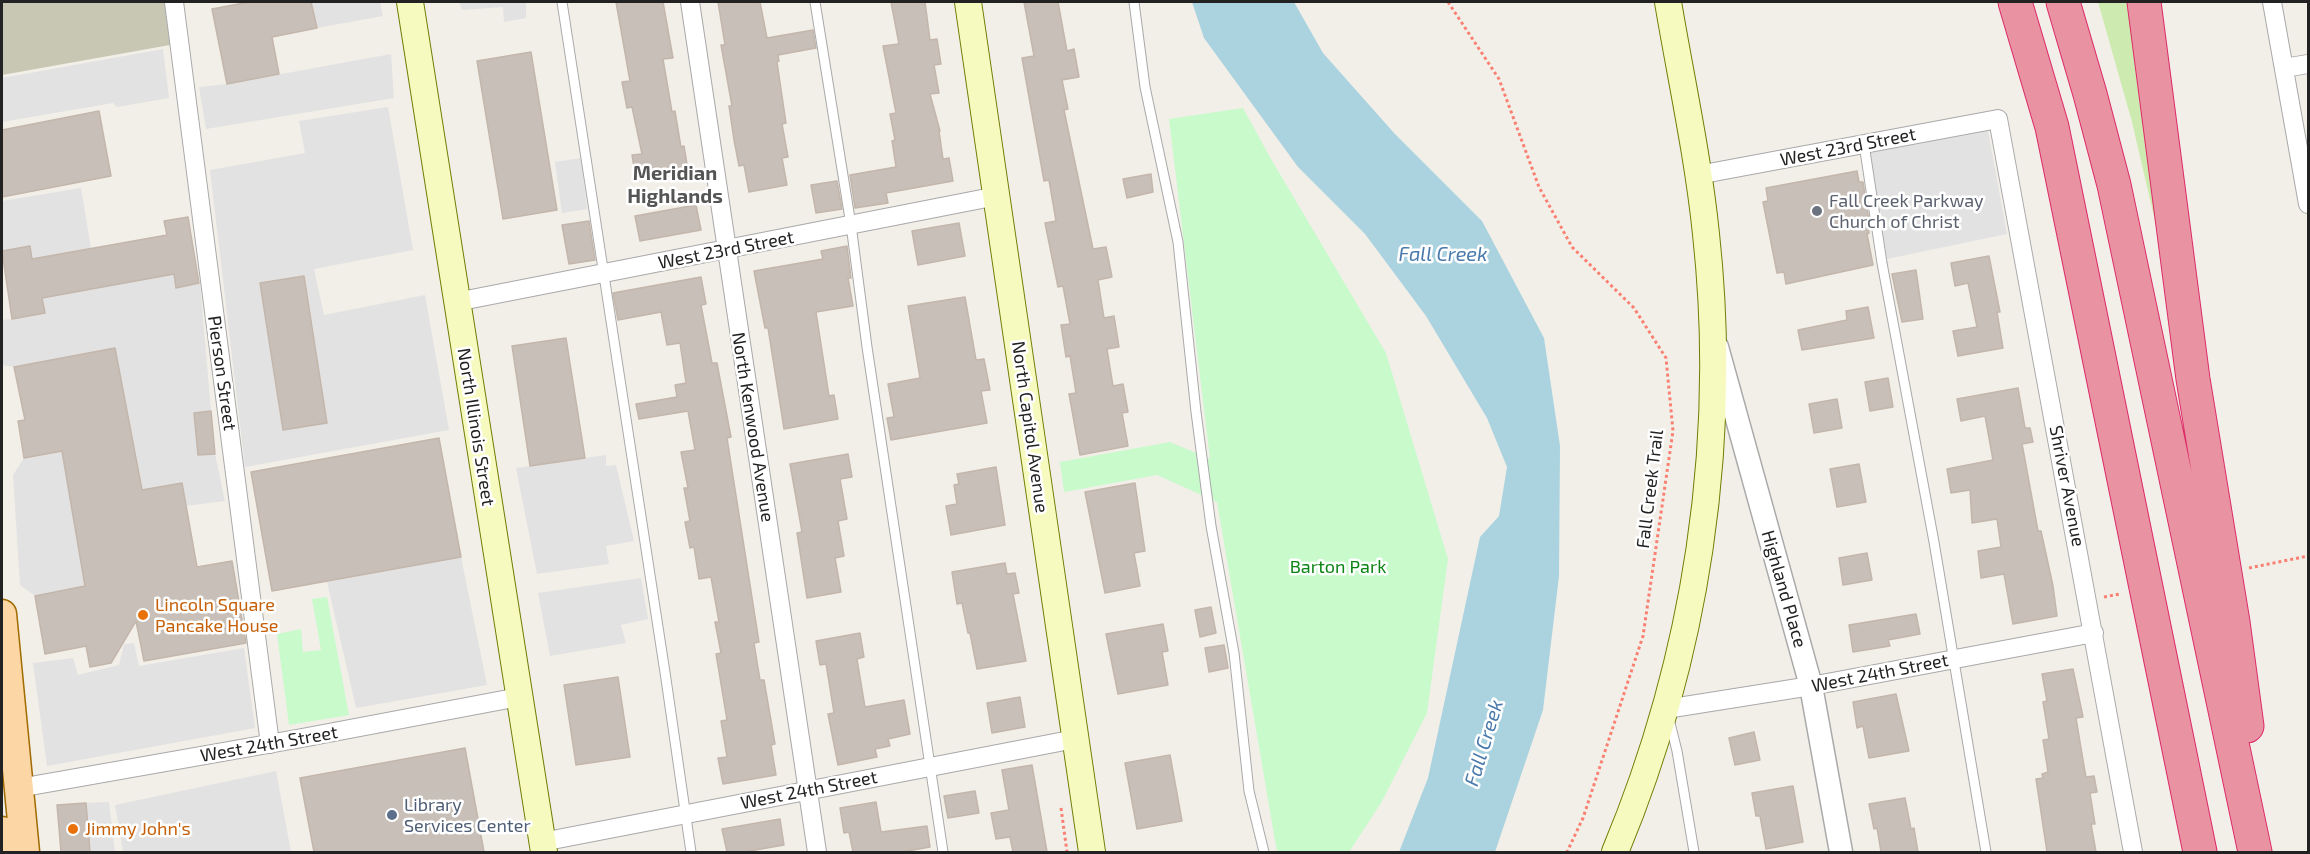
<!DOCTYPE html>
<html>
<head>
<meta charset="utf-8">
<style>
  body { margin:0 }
  #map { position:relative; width:2310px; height:854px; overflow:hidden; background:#f2efe9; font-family:"Exo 2",sans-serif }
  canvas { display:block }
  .frame { position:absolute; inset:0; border:3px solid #222; pointer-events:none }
</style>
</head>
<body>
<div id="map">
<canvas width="2310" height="854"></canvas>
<div class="frame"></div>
</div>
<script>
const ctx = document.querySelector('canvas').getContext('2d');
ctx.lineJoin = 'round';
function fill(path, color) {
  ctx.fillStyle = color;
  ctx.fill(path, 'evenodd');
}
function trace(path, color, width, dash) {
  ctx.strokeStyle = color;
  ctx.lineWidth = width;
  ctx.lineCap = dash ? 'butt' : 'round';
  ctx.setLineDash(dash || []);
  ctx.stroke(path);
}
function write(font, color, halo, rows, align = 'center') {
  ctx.font = font + ' "Exo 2",sans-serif';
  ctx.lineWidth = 5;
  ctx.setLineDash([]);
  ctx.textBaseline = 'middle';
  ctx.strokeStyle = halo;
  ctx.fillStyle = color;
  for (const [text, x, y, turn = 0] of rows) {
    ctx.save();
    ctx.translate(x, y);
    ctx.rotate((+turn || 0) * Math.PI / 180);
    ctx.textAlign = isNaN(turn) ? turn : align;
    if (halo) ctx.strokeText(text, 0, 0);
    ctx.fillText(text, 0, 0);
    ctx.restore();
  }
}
fill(new Path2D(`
  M2 2H165L170 45 2 75Z`), '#c7c7b4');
fill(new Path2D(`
  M2098 2H2135L2158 234 2132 122Z`), '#cdebb0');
fill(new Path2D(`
  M1243 108 1271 159 1386 353 1448 559 1427 713 1381 803 1349 852H1277L1217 502 1157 475 1064 492 1060 462 1170 442 1210 459 1169 119Z
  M327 597 349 715 289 725 277 634 301 629 303 652 321 650 312 599Z`), '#c8facc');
fill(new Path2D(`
  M311 2H380L383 16 317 28Z
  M459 2H533H526V18L504 22 503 7 462 10Z
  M163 49 169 98 117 107 113 103 2 122V78Z
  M391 54 394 98 206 129 199 87 227 84Z
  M388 107 413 250 314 269 324 315 425 295 449 430 245 467 210 170 305 153 299 121ZM304 276 327 423 284 430 260 283Z
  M1988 131 2007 234 1887 259 1870 153Z
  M581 158 587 209 562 213 555 162Z
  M81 188 91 248 32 259 29 246 2 251V201Z
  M174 274 177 287 200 283 211 411 198 455 215 454 225 501 185 506 182 483 142 490 115 348 14 367 2 365V320L12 319 42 298Z
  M62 451 85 586 35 596 20 585 13 475 24 458Z
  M606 455V466L616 465 634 541 606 546 609 564 537 574 516 468Z
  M461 557 487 685 356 708 327 582Z
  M641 578 648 619 621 625 626 643 550 656 538 593Z
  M134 643 139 666 244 648 255 728 47 766 33 663 73 658 78 675 119 665 124 644Z
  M276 771 291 852H123L115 805Z
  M109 802 115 852H90L86 803Z`), '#e2e2e2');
fill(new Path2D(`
  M1192 2H1294L1323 53 1394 133 1482 221 1544 338 1560 446 1559 576 1543 710 1495 852H1399L1428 778 1480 537 1499 516 1507 467 1487 418 1426 316 1365 234 1298 167 1204 38Z`), '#aad3df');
const building = new Path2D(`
  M249 2H311L317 28 272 37 279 74 227 84 212 9Z
  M616 2H663L673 58 663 59 672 112 675 111 681 147 684 146 688 170 636 179 632 155 642 154 632 107 627 108 622 82 630 81Z
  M718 2H760L767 38 813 30 816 48 778 55 779 61 777 62 786 123 782 124 788 157 782 158 787 185 749 192 744 165 739 166 734 140 729 106H732L721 45H725Z
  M891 2H925L930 40 937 39 941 64 934 65 939 93 930 94 940 131H939L943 159 949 158 953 181 886 193 888 203 855 208 850 175 896 167 892 141 895 140 890 114 896 113 883 46 899 44Z
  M1024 2H1058L1067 51 1074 49 1079 77 1062 80 1068 109 1064 110 1093 249 1106 247 1112 277 1098 280 1104 318 1114 316 1119 347 1107 349 1113 386 1123 384 1128 412 1122 413 1128 446 1080 455 1069 394 1076 393 1070 356 1066 357 1061 325 1070 324 1063 286 1058 287 1045 223 1056 221 1049 180 1044 181 1022 58 1034 56Z
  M531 52 557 210 503 219 477 61Z
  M99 111 111 176 2 197V130Z
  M1857 171 1859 182H1863L1869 221H1867L1869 233 1867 234 1873 265 1786 284 1784 272 1777 273 1763 202 1768 201 1766 188Z
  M1151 174 1153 192 1127 198 1123 179Z
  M837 181 842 209 816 213 811 185Z
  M696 205 701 230 640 241 635 216Z
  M188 217 199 283 176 288 174 274 42 298 45 313 12 319 2 251 30 246 32 259 167 235 164 221Z
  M589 221 595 260 569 264 562 225Z
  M959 223 965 256 918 265 912 231Z
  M847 246 851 278H848L853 306 816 312 829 396 834 395 838 419 784 429 768 328H765L754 271 823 259 821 251Z
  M1989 256 2000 312H1997L2003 348 1958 356 1953 331 1977 327 1968 283 1955 286 1951 263Z
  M1916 270 1923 319 1902 322 1892 274Z
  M304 276 327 423 283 430 260 283Z
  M701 277 706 304 701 305 712 363H717L731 437 727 438 759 642 754 643 760 680H764L775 744 771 745 776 775 723 784 718 758 727 757 721 721 727 720 716 654 721 653 715 622H719L711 577 699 579 694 547 690 548 685 522 690 521 684 488H688L681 452 695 450 688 411 639 419 636 404 677 397 675 385 686 383 680 343 667 345 661 312 618 320 613 293Z
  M965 297 976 360 984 359 990 390 981 391 987 423 891 440 887 418 894 417 888 384 920 378 908 306Z
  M1868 307 1874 338 1802 350 1798 330 1847 320 1846 311Z
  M566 338 585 458 530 466 512 346Z
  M115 348 142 490 182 483 197 567 232 561 246 643 144 661 136 621 111 663 90 667 86 646 45 654 35 596 85 586 62 451 24 458 18 421 25 420 14 367Z
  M1888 378 1893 407 1870 411 1865 382Z
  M2018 388 2025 428H2030L2033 442 2022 444 2023 449 2038 531H2041L2053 586 2057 616 2013 624 2004 574 1981 578 1978 551 2001 547 1997 519 1972 523 1970 490 1951 493 1947 469 1993 460 1985 416 1961 421 1957 399Z
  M1837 399 1842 428 1814 433 1809 404Z
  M211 411 215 454 198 455 194 413Z
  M439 438 461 557 272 591 251 472Z
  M848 454 852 477 840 479 847 519 838 521 844 556 835 558 841 592 807 598 797 533 802 532 790 464Z
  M1859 464 1866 502 1837 507 1830 469Z
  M996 467 1005 525 951 535 946 506 957 504 954 485 959 484 957 474Z
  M1135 483 1145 551 1134 553 1140 586 1105 593 1085 492Z
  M1867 553 1872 580 1843 585 1839 558Z
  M1005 563 1007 574 1015 573 1019 593 1013 594 1026 661 977 669 970 633H968L962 603 957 604 952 572Z
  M1211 607 1216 633 1200 637 1195 610Z
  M1916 614 1920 634 1888 640 1890 646 1853 652 1849 625Z
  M1163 624 1168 651 1162 652 1168 685 1118 694 1106 634Z
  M860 633 864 657 857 659 865 707 904 700 910 734 888 739 890 746 875 749 877 757 838 765 828 714 834 713 826 664 820 665 816 641Z
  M1224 645 1228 668 1209 672 1205 648Z
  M2073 669 2083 717 2076 718 2084 766 2086 777 2094 776 2097 792 2090 793 2095 824H2091L2096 852H2047L2036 779 2043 778 2042 774 2048 772 2043 740 2049 739 2043 702 2047 701 2042 674Z
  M618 677 630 757 576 765 564 685Z
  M1896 694 1909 751 1869 758 1863 726 1857 728 1853 702Z
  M1020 697 1025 727 992 733 987 703Z
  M1754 732 1760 760 1735 765 1729 738Z
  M465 748 484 852H314L300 778Z
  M1170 755 1182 821 1137 829 1125 763Z
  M1032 765 1047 852H1013L1010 837 996 839 991 813 1009 810 1002 770Z
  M1793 786 1803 842 1766 849 1760 816H1756L1752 793Z
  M975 791 979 813 948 818 944 796Z
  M1905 798 1911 829 1914 828 1918 852H1881L1877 828 1874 829 1869 804Z
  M876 802 881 832 927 826 930 847 902 852H853L849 832 844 833 840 808Z
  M86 803 90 852H61L57 805Z
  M780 819 784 845 744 852H727L722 829Z`);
fill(building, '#c7bfb8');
trace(building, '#c4b6ab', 1.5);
const service = new Path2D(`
  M562 2 666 679 691 852
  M815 2 851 225 867 347 943 852
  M1134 2 1145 87 1178 242 1196 412 1211 526 1234 653 1249 791 1264 852
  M1864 144 1882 263 1934 542 1986 852
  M1669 719 1677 751 1694 852`);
const minor = new Path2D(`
  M174 2 270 744
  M690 2 817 852
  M2272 2 2308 204
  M2284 68 2308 64
  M1698 175 1998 119 2133 852
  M456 302 997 196
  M1666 709 1811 686 2094 633
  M19 788 302 738 519 697
  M542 842 1075 739`);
const tertiary = new Path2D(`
  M1717 347 1811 686 1841 852`);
const secondary = new Path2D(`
  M410 2 544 852
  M968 2 1092 852
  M1615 852C1696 658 1729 444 1706 234 1698 156 1681 79 1668 2`);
const primary = new Path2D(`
  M2 614 25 852
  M2 831 4 852`);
const motorway = new Path2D(`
  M2015 2 2052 127 2200 852
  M2063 2 2090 94 2114 185 2255 852
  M2144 2 2193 379 2233 622 2247 726`);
trace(service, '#a9a9a9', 11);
trace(minor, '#a9a9a9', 20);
trace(tertiary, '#a9a9a9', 25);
trace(secondary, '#707d05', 28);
trace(primary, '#a06b00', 31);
trace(motorway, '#dc2a67', 35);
trace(new Path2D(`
  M1448 2 1499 79 1539 187 1572 247 1634 308 1666 358 1673 431 1643 636 1583 818 1567 852
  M2249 568 2308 556
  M2104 597 2120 594
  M1061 808 1067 852`), '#fa8072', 3, [3, 3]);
trace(service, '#fff', 9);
trace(minor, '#fff', 18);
trace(tertiary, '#fff', 22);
trace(secondary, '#f7fabf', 26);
trace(primary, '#fcd6a4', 28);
trace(motorway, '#e892a2', 33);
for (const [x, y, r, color] of [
  [1817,211,6,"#6b7280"],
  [143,615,6,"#e8710a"],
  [392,815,6,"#5c6f8a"],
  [73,829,6,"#e8710a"]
]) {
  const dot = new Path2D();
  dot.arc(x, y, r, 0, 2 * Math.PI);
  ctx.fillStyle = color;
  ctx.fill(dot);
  trace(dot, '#fff', 2);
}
write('18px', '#222', '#fff', [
  ["West 23rd Street",1848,147,-11],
  ["West 23rd Street",726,250,-11],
  ["Pierson Street",222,373,82],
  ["North Illinois Street",476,427,81],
  ["North Kenwood Avenue",753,427,81],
  ["North Capitol Avenue",1030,427,82],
  ["Shriver Avenue",2067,486,79],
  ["Fall Creek Trail",1650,489,-83],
  ["Highland Place",1784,589,74],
  ["West 24th Street",1880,673,-11],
  ["West 24th Street",269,744,-10],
  ["West 24th Street",809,790,-11]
]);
write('18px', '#5b616d', '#fff', [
  ["Fall Creek Parkway",1829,201],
  ["Church of Christ",1829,222]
], 'left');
write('18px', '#0c8416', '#fff', [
  ["Barton Park",1338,567]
]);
write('18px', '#c56008', '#fff', [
  ["Lincoln Square",155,605],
  ["Pancake House",155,626],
  ["Jimmy John's",85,829]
], 'left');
write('18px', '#4e5e75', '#fff', [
  ["Library",404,805],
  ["Services Center",404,826]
], 'left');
write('bold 20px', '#555', '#fff', [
  ["Meridian",675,173],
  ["Highlands",675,196]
]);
write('italic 20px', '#4a7aab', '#fff', [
  ["Fall Creek",1443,254],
  ["Fall Creek",1484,743,-73]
]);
</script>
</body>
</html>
